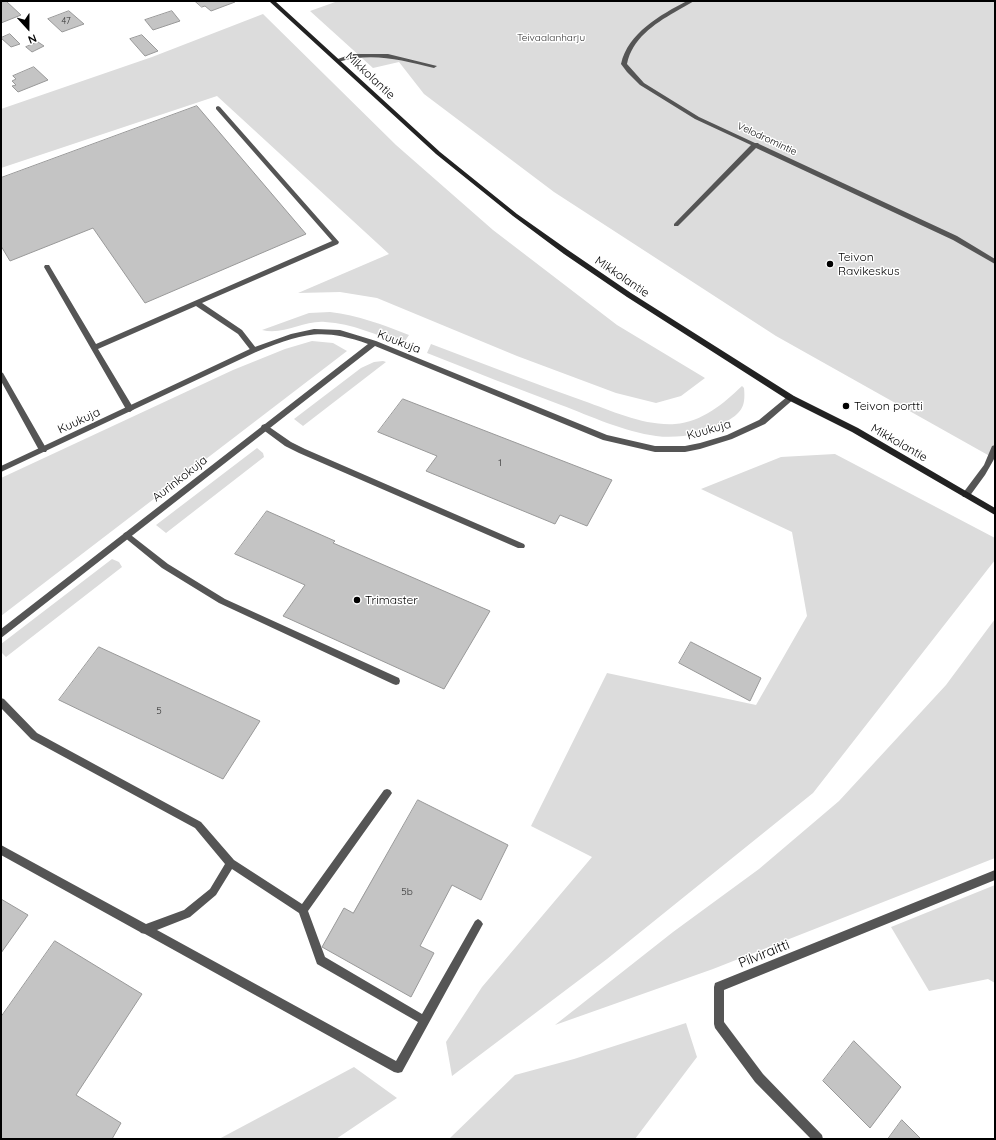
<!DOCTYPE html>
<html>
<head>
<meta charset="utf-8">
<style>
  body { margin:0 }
  #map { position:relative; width:996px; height:1140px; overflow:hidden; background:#fff; font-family:Quicksand,sans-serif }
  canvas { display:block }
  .frame { position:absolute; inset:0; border:2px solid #000; pointer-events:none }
  .north { position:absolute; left:8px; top:8px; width:40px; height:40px; -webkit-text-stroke:3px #fff; paint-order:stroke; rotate:159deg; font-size:11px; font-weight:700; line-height:16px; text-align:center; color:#000 }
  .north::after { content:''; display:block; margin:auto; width:14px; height:18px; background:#000; clip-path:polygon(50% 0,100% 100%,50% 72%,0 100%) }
</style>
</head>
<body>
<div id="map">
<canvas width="996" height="1140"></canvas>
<div class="frame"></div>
<div class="north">N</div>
</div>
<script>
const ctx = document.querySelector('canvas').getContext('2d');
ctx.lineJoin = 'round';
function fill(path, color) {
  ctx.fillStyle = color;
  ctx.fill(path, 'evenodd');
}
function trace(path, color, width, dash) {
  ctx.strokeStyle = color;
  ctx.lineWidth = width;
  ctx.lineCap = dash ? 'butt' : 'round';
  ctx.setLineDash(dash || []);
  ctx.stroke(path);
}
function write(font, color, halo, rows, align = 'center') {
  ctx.font = font + ' Quicksand,sans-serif';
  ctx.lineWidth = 3;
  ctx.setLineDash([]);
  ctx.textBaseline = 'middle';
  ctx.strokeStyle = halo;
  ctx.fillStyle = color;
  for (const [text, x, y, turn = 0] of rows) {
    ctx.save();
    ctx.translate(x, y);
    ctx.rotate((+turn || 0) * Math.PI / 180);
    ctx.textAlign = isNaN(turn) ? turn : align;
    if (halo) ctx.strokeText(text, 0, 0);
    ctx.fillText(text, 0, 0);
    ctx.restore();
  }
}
fill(new Path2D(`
  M338 1H995V459L776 336 554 192 424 94 399 62 373 68 310 11Z
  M263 14 396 145 493 230 617 325 705 378 681 396 656 403 616 393 517 356 377 298 340 292 298 293 389 254 217 96 1 168V109L152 57Z
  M330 312C358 315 383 325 409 335L403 344C378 336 352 323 325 322 304 320 283 336 262 330L309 313Z
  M312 341 333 343 347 351 1 616V478L233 370 285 349Z
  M431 344C482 363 533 383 584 401 612 411 644 426 675 424 702 422 723 404 742 386L744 388C746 408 741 413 724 423 705 434 678 439 656 436 625 432 590 416 561 405 516 388 472 371 427 353Z
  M383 361 386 362 303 426 294 419 361 368 374 362Z
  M257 448 263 453 264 457 166 533 156 525Z
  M835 454 995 538V560L813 793 607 959 452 1076 446 1042 482 987 592 857 531 826 607 673 756 705 807 616 792 532 701 489 781 457Z
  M112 559 119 562 122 567 6 657 1 652V644Z
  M995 619V858L713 969 555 1025 673 932 759 869 839 801 946 685Z
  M995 885V983L988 979 929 991 891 927Z
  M686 1023 697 1057 635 1139H449L515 1075 574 1059Z
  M354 1067 397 1098 336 1139H219Z`), '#dcdcdc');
const building = new Path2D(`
  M1 1H6L21 15 1 23Z
  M195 1H234L235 2 211 11 205 6 202 7Z
  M69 11 84 24 62 32 48 19Z
  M172 11 180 21 153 30 145 20Z
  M10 34 20 44 11 47 1 38Z
  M142 35 158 51 145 56 130 39Z
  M38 42 44 46 32 52 26 47Z
  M34 67 48 80 18 92 12 86 16 85 12 81 16 79 13 76Z
  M197 106 306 234 145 303 93 228 10 261 1 246V178Z
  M403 399 612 480 587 526 560 515 555 524 426 471 437 456 378 432Z
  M267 511 335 541 333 543 490 611 444 689 283 616 305 585 235 554Z
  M691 642 761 678 750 701 679 663Z
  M99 647 260 721 223 779 59 700Z
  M418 800 508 845 481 900 452 885 420 946 434 953 411 997 322 947 344 908 353 913Z
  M1 899 28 915 1 953Z
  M55 941 142 994 76 1095 121 1123 112 1139H1V1017Z
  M854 1041 901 1087 870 1128 823 1081Z
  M902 1120 921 1139H888Z`);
fill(building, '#c4c4c4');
trace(building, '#999', 1);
fill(new Path2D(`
  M687 1H694C688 5 681 8 675 12 654 24 632 39 627 64L644 83 699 117 755 143H758L759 144 957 236 995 259V264L953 240 756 148 678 226H674V224L751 145 695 119 640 85 627 72 621 64C628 33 660 15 687 1Z
  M352 54H388L437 66 434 68C400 60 373 52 338 62L335 60Z
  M218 106 220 107 339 242 338 244 202 303 242 330 256 348 257 350 256 352H252L238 334 196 306 98 349 134 409 130 412 127 411 44 267 45 265H49L96 344 332 241 216 109V107Z
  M1 372 3 373 46 448 47 450 46 452H40L1 381Z
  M265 424 291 442 305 449 524 544 525 546 524 548H518L299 453 285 446 262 429 261 427 262 425Z
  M995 445V457L993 461 985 475 969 497H963L962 495 963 493 984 465 992 446Z
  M127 532 168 564 225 599 399 678 400 681 399 684 396 685 393 684 219 603 162 568 124 537 123 535 124 533Z
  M1 698 4 699 37 733 201 822 234 860 302 904 384 790 387 789 390 790 392 793 390 796 308 911 325 957 422 1014 475 921 478 919 481 921 483 924 402 1072 398 1073 394 1072 145 934 141 933 140 932 1 855V845L146 924 184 910 210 889 225 864 195 828 31 739 1 708ZM232 869 299 913 317 964 418 1022 396 1061 157 930 190 917 216 895Z`), '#555');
fill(new Path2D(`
  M314 329 340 330 376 341 607 435 655 446H685L700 443 727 435 759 420 788 396H794L795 398 765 424 732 439 700 449 685 452H655L603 440 375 346 1 638V629L368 344C320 327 302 334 256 352L1 472V466L252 348 291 334Z
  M995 870V880L724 990V1022L763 1074 822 1135 823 1139H811L755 1082 715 1028 714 1024V987L715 983Z`), '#555');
fill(new Path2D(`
  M269 1H275L440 152 517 214 568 250 631 293 794 396 858 428 995 508V515L852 432 788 400 627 297 564 254 513 216 436 154Z`), '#222');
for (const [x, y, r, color] of [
  [830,264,4,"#000"],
  [846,406,4,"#000"],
  [357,600,4,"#000"]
]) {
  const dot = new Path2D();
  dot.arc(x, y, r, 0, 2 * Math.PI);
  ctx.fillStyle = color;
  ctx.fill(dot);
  trace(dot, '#fff', 1.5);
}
write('9px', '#313131', null, [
  ["47",66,21]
]);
write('10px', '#333', '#fff', [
  ["Teivaalanharju",551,38]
]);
write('10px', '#000', '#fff', [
  ["Velodromintie",767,139,25]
]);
write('10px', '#313131', null, [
  ["1",500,463],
  ["5",159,711],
  ["5b",407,892]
]);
write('12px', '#000', '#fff', [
  ["Mikkolantie",370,76,43],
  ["Mikkolantie",622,277,34],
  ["Kuukuja",399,342,21],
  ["Kuukuja",79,421,-25],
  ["Kuukuja",709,430,-16],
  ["Mikkolantie",899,443,30],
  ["Aurinkokuja",180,479,-38]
]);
write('12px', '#000', '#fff', [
  ["Teivon",838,257],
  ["Ravikeskus",838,271],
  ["Teivon portti",854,406],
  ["Trimaster",365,600]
], 'left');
write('14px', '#000', '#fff', [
  ["Pilviraitti",764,954,-22]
]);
</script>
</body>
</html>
